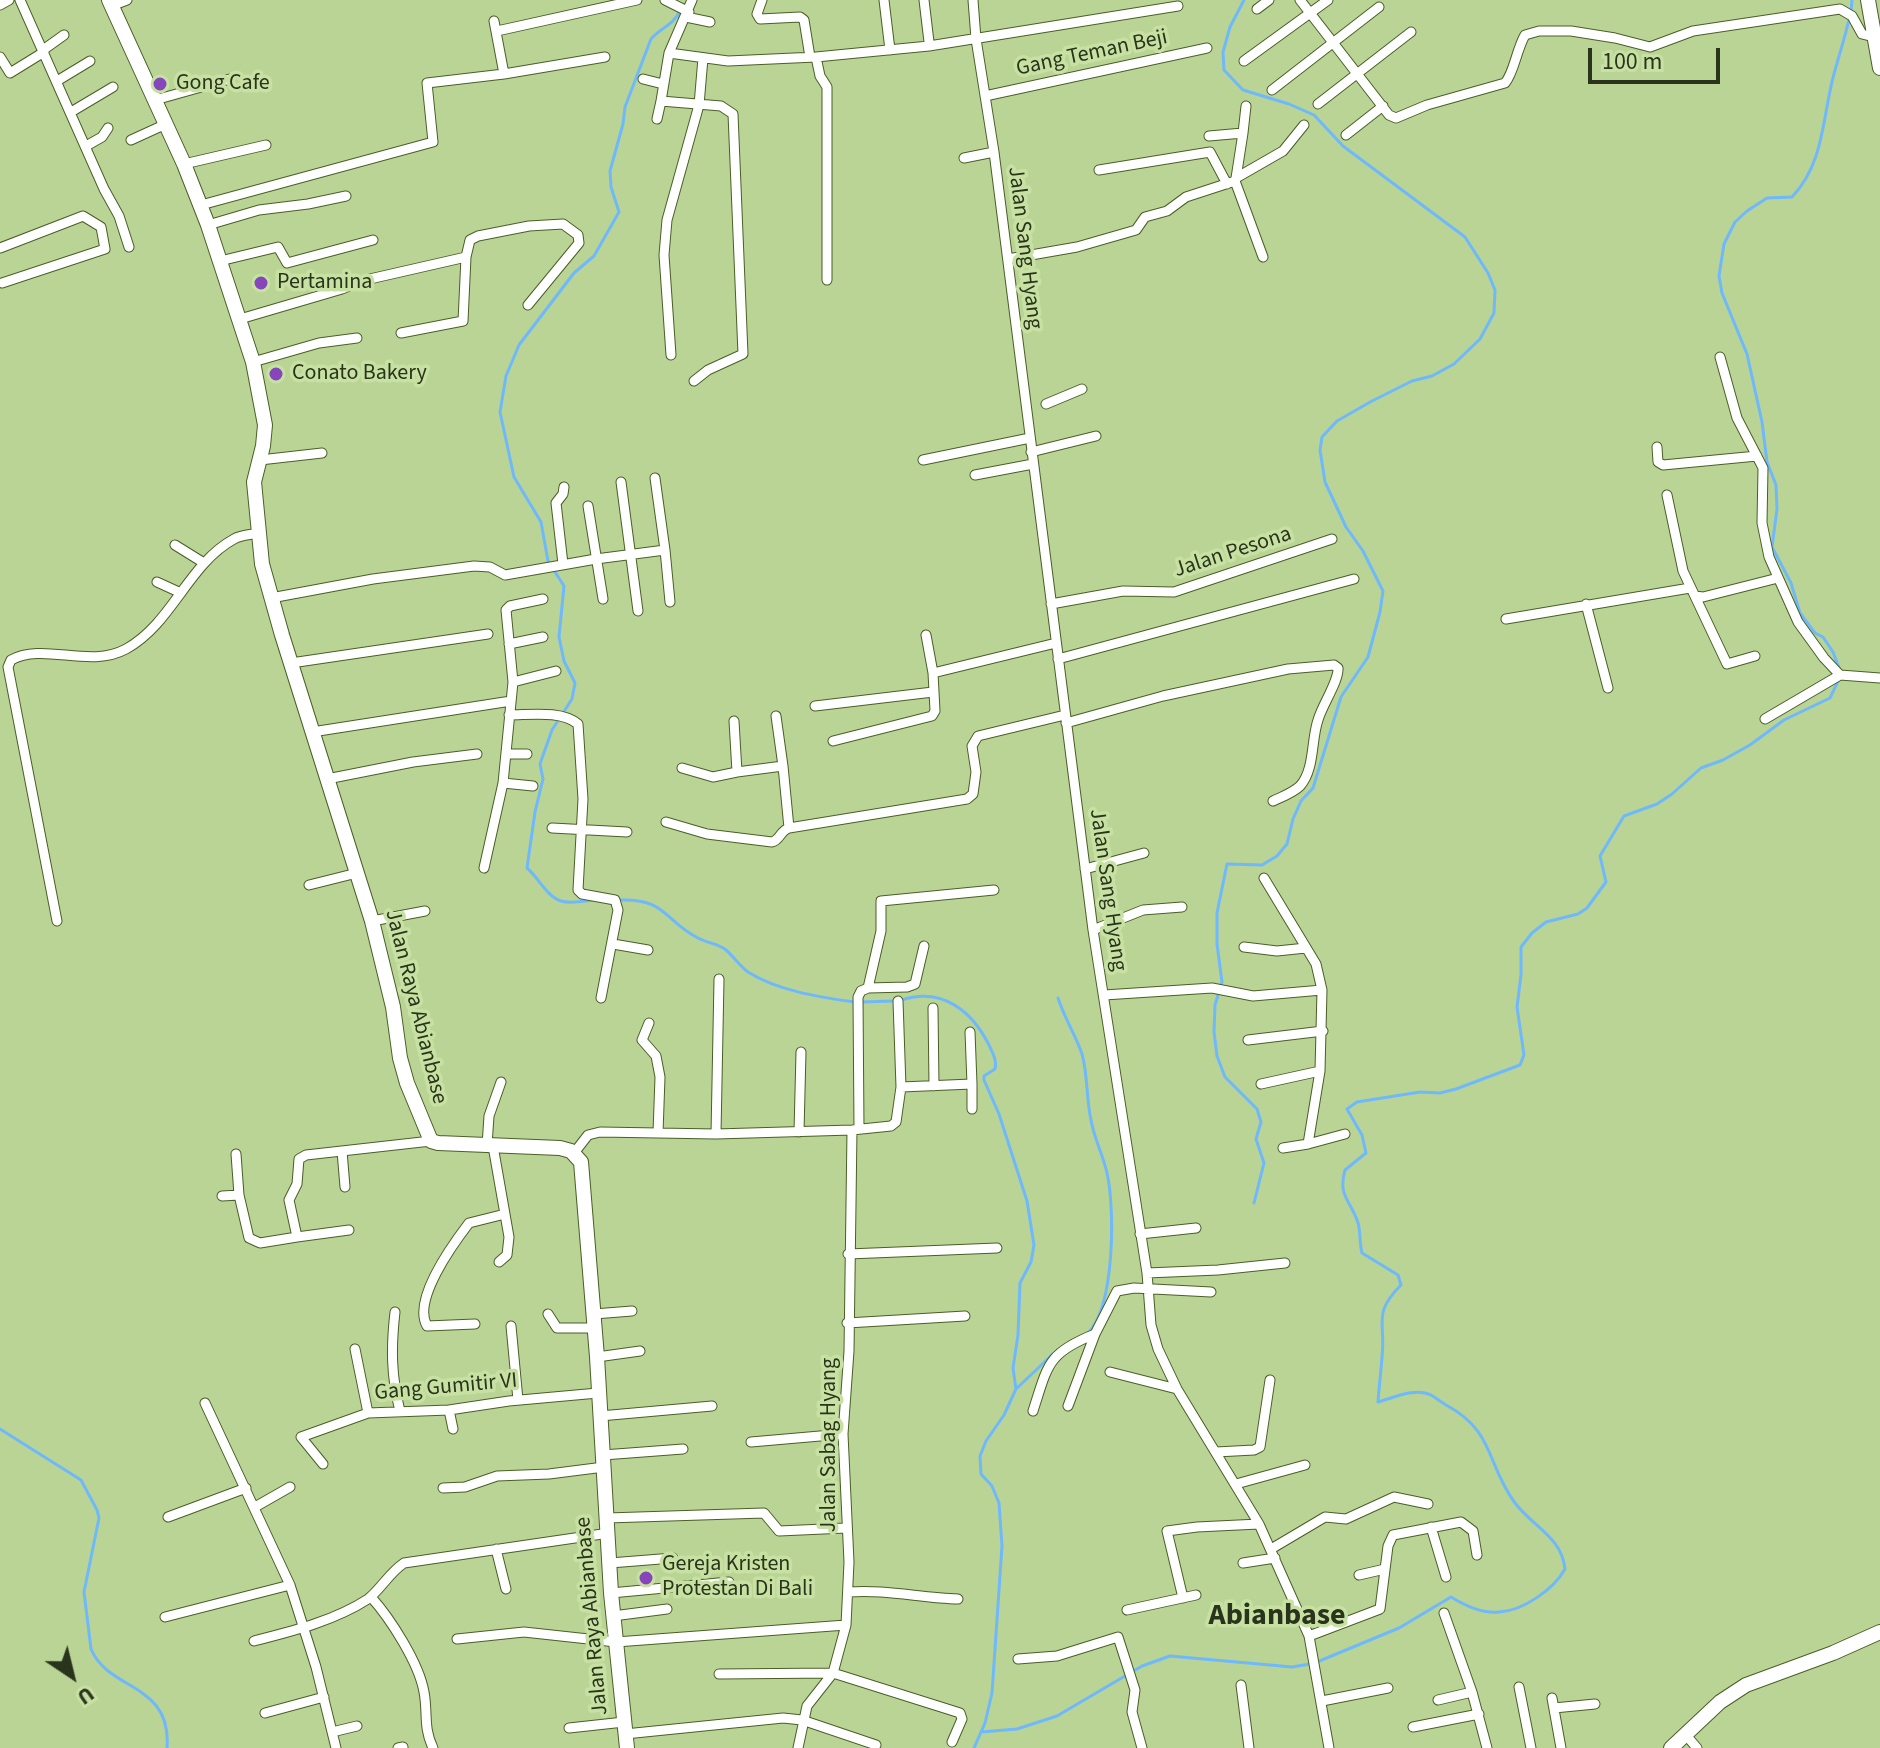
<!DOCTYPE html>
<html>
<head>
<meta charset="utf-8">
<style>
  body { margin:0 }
  #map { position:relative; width:1880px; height:1748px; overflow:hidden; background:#bad496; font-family:"Source Sans 3",sans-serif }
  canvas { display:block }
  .north { position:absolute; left:32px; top:1636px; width:80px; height:80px; -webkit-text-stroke:6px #c7e1a3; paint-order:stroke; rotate:145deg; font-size:22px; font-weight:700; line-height:32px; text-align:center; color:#2a341c }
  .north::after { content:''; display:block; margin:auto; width:28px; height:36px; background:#2a341c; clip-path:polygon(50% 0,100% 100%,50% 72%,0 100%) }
  .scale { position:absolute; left:1588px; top:48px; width:132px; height:36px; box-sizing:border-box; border:4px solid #2a341c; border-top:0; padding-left:10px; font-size:24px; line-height:28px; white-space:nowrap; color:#2a341c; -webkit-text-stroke:6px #c7e1a3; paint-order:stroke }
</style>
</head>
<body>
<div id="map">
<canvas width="1880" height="1748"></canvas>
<div class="north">U</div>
<div class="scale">100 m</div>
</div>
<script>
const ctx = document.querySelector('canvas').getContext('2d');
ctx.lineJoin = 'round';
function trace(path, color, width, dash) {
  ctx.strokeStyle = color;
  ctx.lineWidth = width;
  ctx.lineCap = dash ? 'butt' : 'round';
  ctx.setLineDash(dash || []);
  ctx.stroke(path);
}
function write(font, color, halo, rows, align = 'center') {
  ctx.font = font + ' "Source Sans 3",sans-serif';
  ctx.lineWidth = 7;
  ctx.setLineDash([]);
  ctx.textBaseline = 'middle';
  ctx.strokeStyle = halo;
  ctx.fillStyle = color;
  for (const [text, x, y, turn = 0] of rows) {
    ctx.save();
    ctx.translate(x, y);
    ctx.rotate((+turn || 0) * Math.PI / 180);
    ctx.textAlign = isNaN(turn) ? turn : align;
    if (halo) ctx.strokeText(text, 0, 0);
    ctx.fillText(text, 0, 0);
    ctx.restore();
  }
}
trace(new Path2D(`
  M1244 0 1230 27 1223 52 1224 70 1243 90 1289 104 1314 115 1343 146 1465 237 1488 273 1495 290 1494 313 1480 339 1454 364 1432 376 1412 381 1372 401 1337 421 1322 437 1320 450 1325 482 1346 527 1363 551 1383 591 1380 612 1368 657 1341 697 1313 788 1301 801 1293 819 1287 844 1277 856 1262 865 1227 864 1217 913V944L1222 982 1215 1005 1214 1032 1217 1056 1225 1077 1257 1109 1261 1122 1256 1139 1264 1163 1254 1203
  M1851 12 1852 0
  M1839 668 1833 652 1823 637 1815 633 1800 613 1791 583 1772 547 1777 509 1776 485 1767 462 1762 422 1747 354 1722 293 1719 276 1724 244 1735 222 1747 211 1767 198 1792 197C1825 162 1822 117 1834 74 1839 55 1845 38 1849 19
  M595 900C585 901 570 904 561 901 547 897 538 877 527 868L535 812 543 779 540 764 552 730 572 699 575 683 564 661 559 637 564 586 548 561 541 522 514 477 500 412 506 376 519 345 574 273 594 256 619 212 611 187 610 171 623 124 625 107 651 39C661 27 673 26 680 11
  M619 900C667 898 664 921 698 938 707 943 719 944 726 950 734 957 740 966 748 972 778 991 820 997 854 1002
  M1058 998C1064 1017 1075 1034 1082 1054 1088 1075 1086 1098 1091 1120 1094 1138 1103 1155 1107 1173 1115 1208 1115 1306 1088 1333
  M902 1000C942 987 972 1011 989 1045 993 1054 997 1060 995 1069L984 1076V1080L999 1114 1027 1201 1034 1245 1031 1262 1020 1283 1018 1335 1013 1368 1016 1389
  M862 1002 894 1001
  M0 1429 81 1480 97 1510 99 1518 84 1592 91 1649C109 1692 172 1682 167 1748
  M1317 1662 1399 1628 1451 1597C1464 1605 1482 1614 1499 1612 1523 1611 1554 1589 1565 1569 1562 1537 1532 1526 1515 1503 1486 1464 1495 1431 1446 1405 1441 1402 1436 1398 1431 1395 1416 1387 1393 1398 1378 1402 1379 1387 1381 1372 1382 1357 1386 1322 1372 1314 1401 1285L1398 1275 1362 1253C1359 1242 1361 1228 1357 1220 1349 1199 1338 1195 1345 1170L1366 1153 1362 1135 1347 1109 1357 1102 1420 1092 1440 1093 1456 1089 1520 1065 1524 1055 1517 1007 1521 975V947L1532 933 1546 922 1578 914 1587 908 1606 882 1600 856 1624 816 1657 804 1672 794 1701 768 1723 760 1750 745 1784 720 1830 698 1839 679
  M981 1732 1017 1729 1057 1716 1142 1666 1170 1656 1292 1667 1310 1664
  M974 1748 985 1723 992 1693 1002 1546 999 1503 992 1486 981 1474 980 1456 986 1441 1004 1415 1016 1389 1054 1353`), '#6fb9fb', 3);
const street = new Path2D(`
  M20 0 104 189 119 216 129 247
  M665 0 689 12
  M692 0 669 53 728 61 816 57 929 46 1178 6
  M762 0 757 14 760 19 800 17 804 20 810 57
  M884 0 890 50
  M924 0 929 42
  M973 0 976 39 994 152 1093 930 1147 1273 1151 1325 1158 1349 1177 1389 1259 1524 1309 1636 1329 1748
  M1300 0 1389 115 1396 118 1427 105 1505 83C1514 73 1516 51 1525 35L1539 31H1571L1615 38 1650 47 1693 31 1840 9 1852 16 1862 34 1874 37
  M0 5 9 0
  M111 6 127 0
  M1257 9 1269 0
  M686 17 710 22
  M494 21 504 74
  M497 31 637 0
  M43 50 64 35
  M669 53 661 101 721 106 733 114 743 354 708 370 694 381
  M0 57 10 73 44 52
  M816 57 820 76 827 87V280
  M1244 61 1328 0
  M643 79 663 84
  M57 81 90 61
  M1272 90 1379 7
  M985 96 1207 48
  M155 100 230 79
  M1318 104 1411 32
  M71 112 113 87
  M657 119 661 101
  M1243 133 1246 106
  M1346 135 1383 106
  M1209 136 1243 133 1236 178
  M131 140 166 124
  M86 146 102 137 108 128
  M964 158 994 152
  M184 164 266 145
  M1099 170 1210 152 1227 184
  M1235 181 1263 257
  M201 205 433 142 427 83 504 74 605 57
  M208 225 259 210 308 204 346 196
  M0 248 83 216 101 227 105 249 2 283
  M1008 259 1077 247 1136 230 1145 217 1167 211 1186 197 1235 181 1236 178 1283 151 1304 125
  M220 261 278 247 287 263 373 240
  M240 319 342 289 361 281 466 257 470 240 478 236 529 226 563 224 578 235 579 243 528 305
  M401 333 463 321 466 257
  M671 355 664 255 667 220 699 105 703 58
  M1720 357 1737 418 1763 468 1762 523 1769 557 1798 622 1824 658 1840 675 1880 678
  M253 362 319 343 357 338
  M1046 404 1082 389
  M1657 447 1658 462 1663 465 1757 456
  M1031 452 1096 436
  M260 460 322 453
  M923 460 1030 438
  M975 475 1033 464
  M655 478 665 550
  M621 482 638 611
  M1667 495 1683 571 1727 664 1755 656
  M588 506 603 599
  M175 545 204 563
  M563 564 556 503 563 494 564 487
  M157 582 181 593
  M1695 596 1703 597 1778 578
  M271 598 373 579 474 566 490 567 505 575 596 559 665 550 670 602
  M1051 604 1123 591 1174 592 1332 539
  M1586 604 1608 688
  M1506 619 1690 588
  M926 635 933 673
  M509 644 543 637
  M1058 659 1354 579
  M291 663 488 634
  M513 682 556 671
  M815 706 933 692
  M509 715C530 715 561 710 578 724L583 799 578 890 582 894 615 900 618 910 601 998
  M776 716 783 766
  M1765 719 1840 675
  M734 721 737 772 783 766 789 828 967 799 973 794 976 772 972 746 978 736 1065 715
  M1066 723 1163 696 1288 669 1334 665 1338 668C1339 681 1322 705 1318 720 1311 740 1315 769 1300 786 1293 793 1281 797 1273 801
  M312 732 511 701
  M833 741 932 716 935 711 933 673 1056 643
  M506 754H527
  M682 768 713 777 737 772
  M327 779 413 762 477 754
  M503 783 533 786
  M666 822 707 834 772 842C780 840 780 831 789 828
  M552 828 627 832
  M484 868 503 783 513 682 506 610 510 606 543 599
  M1085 869 1144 853
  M1264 878 1316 964 1322 990
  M309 885 357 873
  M57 921 8 667 11 660C44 642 89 669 126 649 172 624 188 564 234 539 241 535 250 535 258 533
  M372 921 425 911
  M1093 930 1143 910 1182 907
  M613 944 648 950
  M1244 947 1277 951 1306 948
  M868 988 907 987 915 984 924 946
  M1104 995 1212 988 1253 996 1322 990 1320 1071 1308 1144 1283 1148
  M933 1008 934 1086
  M649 1023 642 1040 656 1056 660 1077 658 1133
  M1248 1040 1323 1031
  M972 1084V1109
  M1261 1084 1320 1071
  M901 1087 972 1084 970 1032
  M859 1129 858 997 861 991 868 988 881 931V901L994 890
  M799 1132 801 1052
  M716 1134 719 979
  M1308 1144 1345 1134
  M487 1145 489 1116 501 1082
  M493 1146 509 1237 507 1255 499 1262
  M342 1151 345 1187
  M574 1153 588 1135 600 1132 716 1134 852 1130 891 1126 896 1122 901 1087 898 1001
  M236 1154 239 1195 249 1238 260 1243 297 1237
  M222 1196 239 1195
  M349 1230 297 1237 289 1200 297 1184 299 1159 306 1155 431 1141
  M1140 1234 1196 1228
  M848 1254 997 1248
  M1147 1273 1218 1270 1285 1263
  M395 1312C391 1347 391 1376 400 1411
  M548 1314 557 1328H595
  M594 1314 632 1311
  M847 1323 965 1316
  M475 1324 427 1326C412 1300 453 1244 469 1223L505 1214
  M511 1326 518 1400
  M355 1349 368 1413
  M597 1357 640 1351
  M1110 1372 1177 1389
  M205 1403 290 1585 316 1667 336 1748
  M1068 1406 1095 1334
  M449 1410 453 1429
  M1033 1411C1048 1365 1047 1353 1095 1334L1117 1291 1134 1288 1211 1292
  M600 1416 712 1406
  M751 1442 843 1434
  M1216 1452 1254 1450 1260 1447 1270 1380
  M603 1455 683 1449
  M323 1464 301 1437 368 1413 449 1410 509 1401 598 1393
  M1236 1484 1305 1465
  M443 1488 465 1487 497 1476 549 1474 604 1467
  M255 1507 290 1487
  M168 1517 246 1488
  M607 1518 764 1513 779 1531 846 1528
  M1431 1527 1446 1577
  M496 1549 506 1589
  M1271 1549 1325 1517 1346 1519 1394 1497 1428 1504
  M610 1563 673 1558
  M1243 1563 1275 1558
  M1359 1575 1385 1569
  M848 1592C885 1589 921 1598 958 1599
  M611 1593 729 1582
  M371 1597C390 1618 419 1663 424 1692 428 1713 423 1727 433 1748
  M1183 1598 1167 1531 1197 1527 1259 1524
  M1127 1610 1196 1595
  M1444 1613 1472 1692 1487 1748
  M613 1616 667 1609
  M165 1617 290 1585
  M1309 1636 1380 1609 1388 1546 1393 1535 1461 1522 1473 1531 1477 1555
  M457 1639 524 1632 616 1642 846 1625
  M254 1641C293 1631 334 1621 368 1599 381 1589 389 1573 404 1563L609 1533
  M1018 1659 1057 1656 1118 1637 1135 1690 1132 1712 1142 1748
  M719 1674 833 1673 960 1713 962 1719 952 1742
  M1241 1685 1249 1748
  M1519 1687 1531 1748
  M1552 1698 1561 1748
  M1438 1700 1472 1692
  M1322 1701 1388 1688
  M1554 1708 1595 1704
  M265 1713 324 1697
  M1413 1727 1479 1714
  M569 1728 624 1722
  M332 1732 357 1726
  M625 1734 783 1718 802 1720 876 1745
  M1685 1734 1697 1748
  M398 1748 403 1747
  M798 1748 807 1706 833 1673 846 1625 849 1562 843 1434 849 1351 852 1130`);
const secondary = new Path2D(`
  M109 0 184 164 208 225 253 362 265 425 263 446 254 482 262 564 282 635 372 921 393 1007 400 1058 407 1083 431 1141 438 1143 560 1148 571 1151 581 1162 597 1357 611 1593 627 1748
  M1868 0 1880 68
  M1671 1748 1720 1702 1746 1685 1833 1653 1880 1632`);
trace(street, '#495f26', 11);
trace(secondary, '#495f26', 16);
trace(street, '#fff', 9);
trace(secondary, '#fff', 14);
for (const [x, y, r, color] of [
  [160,84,8,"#8645ba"],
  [261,283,8,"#8645ba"],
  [276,374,8,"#8645ba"],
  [646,1578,8,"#8645ba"]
]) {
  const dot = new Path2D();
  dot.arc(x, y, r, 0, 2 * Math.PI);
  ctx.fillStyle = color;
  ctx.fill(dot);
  trace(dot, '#c7e1a3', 3);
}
write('22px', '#2a341c', '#c7e1a3', [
  ["Gang Teman Beji",1092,54,-12],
  ["Jalan Sang Hyang",1024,248,83],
  ["Jalan Pesona",1233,553,-18],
  ["Jalan Sang Hyang",1107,890,82],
  ["Jalan Raya Abianbase",415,1007,76],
  ["Gang Gumitir VI",446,1388,-5],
  ["Jalan Sabag Hyang",830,1445,-90],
  ["Jalan Raya Abianbase",593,1616,-95]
]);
write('22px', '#2a341c', '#c7e1a3', [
  ["Gong Cafe",176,84],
  ["Pertamina",277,283],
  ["Conato Bakery",292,374],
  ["Gereja Kristen",662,1565],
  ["Protestan Di Bali",662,1590]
], 'left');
write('bold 30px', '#2a341c', '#c7e1a3', [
  ["Abianbase",1277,1617]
]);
</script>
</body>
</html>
